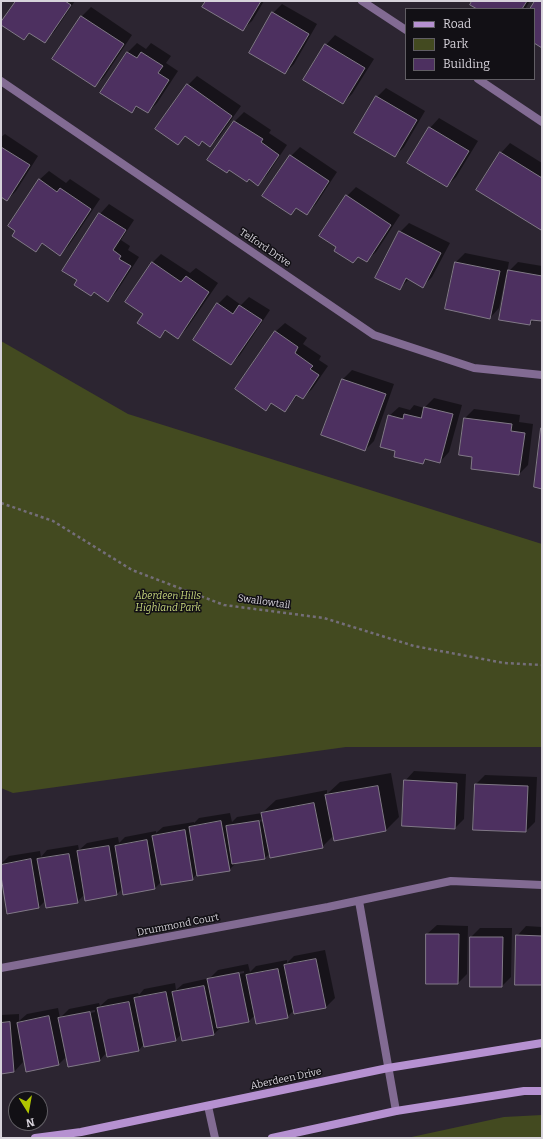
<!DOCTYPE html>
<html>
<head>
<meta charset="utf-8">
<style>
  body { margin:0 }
  #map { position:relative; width:543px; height:1139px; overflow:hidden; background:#2c2531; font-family:Bitter,serif }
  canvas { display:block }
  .frame { position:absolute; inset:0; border:2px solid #d7d3db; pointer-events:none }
  .legend { position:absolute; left:405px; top:8px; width:130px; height:72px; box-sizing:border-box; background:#121015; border:1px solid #615e64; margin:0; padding:5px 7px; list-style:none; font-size:12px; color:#d7d3db }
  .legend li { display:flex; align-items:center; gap:8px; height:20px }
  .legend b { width:20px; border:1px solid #615e64 }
  .north { position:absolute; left:8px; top:1091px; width:40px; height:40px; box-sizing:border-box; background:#121015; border:1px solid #615e64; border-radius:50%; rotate:169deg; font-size:11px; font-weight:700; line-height:16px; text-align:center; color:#d7d3db }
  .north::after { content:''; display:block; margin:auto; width:14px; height:18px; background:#b0c500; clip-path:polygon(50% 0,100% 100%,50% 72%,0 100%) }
</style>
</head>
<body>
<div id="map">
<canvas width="543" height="1139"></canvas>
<div class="frame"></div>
<ul class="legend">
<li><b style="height:5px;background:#b691d1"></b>Road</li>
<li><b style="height:11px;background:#434a20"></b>Park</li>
<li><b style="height:11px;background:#4d3060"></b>Building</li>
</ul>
<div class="north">N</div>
</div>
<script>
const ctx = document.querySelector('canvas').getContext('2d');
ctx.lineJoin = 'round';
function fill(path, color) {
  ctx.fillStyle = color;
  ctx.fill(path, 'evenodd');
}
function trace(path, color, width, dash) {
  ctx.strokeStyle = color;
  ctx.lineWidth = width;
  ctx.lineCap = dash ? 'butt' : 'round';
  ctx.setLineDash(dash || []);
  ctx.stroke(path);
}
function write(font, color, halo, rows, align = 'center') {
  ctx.font = font + ' Bitter,serif';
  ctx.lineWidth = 3;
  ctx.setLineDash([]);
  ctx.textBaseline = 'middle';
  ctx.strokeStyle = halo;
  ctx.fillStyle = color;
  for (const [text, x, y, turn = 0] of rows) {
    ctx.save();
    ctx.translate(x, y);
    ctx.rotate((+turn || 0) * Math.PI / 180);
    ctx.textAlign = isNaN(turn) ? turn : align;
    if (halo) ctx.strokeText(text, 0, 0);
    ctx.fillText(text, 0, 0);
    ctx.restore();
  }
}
fill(new Path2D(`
  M1 341 128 414 542 544V747H346L13 793 1 788Z
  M542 1115V1138H407L504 1117Z`), '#434a20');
fill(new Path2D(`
  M17 1H75L54 32 44 41 30 32 24 39Z
  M207 1H264L252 21 242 30Z
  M473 1H530L525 9H479Z
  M282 4 317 24 294 64 285 73 273 13Z
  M91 7 132 35 104 77 95 86 54 59 82 16Z
  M335 35 374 59 352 94 343 103 326 45Z
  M137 43 146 49 151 43 171 56 166 63 178 71 157 103 148 112 138 106 132 112 128 52Z
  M197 76 241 106 219 137 210 146 202 140 186 136 178 144 188 85Z
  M386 88 425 111 404 147 395 156 356 132 377 97Z
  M244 112 271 130 269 133 287 145 267 175 258 184 249 178 209 160 235 121Z
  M439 118 478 141 456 177 447 186 430 128Z
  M5 134 38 156 16 191 7 200 2 197 1 198V137Z
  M510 143 542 163V227L501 153Z
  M300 147 337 172 316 204 307 213 298 207 291 214V156Z
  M49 171 66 183 70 179 100 199 69 245 60 255 43 243 36 251 39 180Z
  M356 187 400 215 376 252 366 261 347 196Z
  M109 204 134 220 121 240 130 246 128 250 139 257 117 291 108 301 94 292 91 295 79 280 100 214Z
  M409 223 450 243 432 277 423 286 409 279 399 289 400 232Z
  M465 253 509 262 507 273 518 262 542 266V320L535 319 530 324 508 275H506L499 308 490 318 446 309 456 262Z
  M161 254 190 273 196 268 218 283 187 328 178 338 167 330 159 337 144 314 152 263Z
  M227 295 241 305 249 297 270 310 240 355 231 364 218 304Z
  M285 323 307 338 303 344 321 356 319 360 328 366 312 389 303 398 298 395 285 410 273 402 266 409 275 332Z
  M352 370 394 384 374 441 365 450 342 380Z
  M434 398 462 405 449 452 440 462 428 458 423 463 396 450 389 416 399 407 410 410 414 405 424 408Z
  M474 409 520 415 519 422 533 424 528 465 519 474 473 456 465 418Z
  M414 771 466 774 464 819 455 828 405 781Z
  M391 773 399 817 386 830 334 835 322 847 270 853 265 858 237 862 229 870 198 873 192 879 161 882 155 888 124 894 123 888 117 894 86 900 85 894 77 902 45 901 39 907 8 913 1 864 9 856 40 851 41 857 47 850 78 845 79 850 87 843 118 837 119 843 125 837 156 831V833L163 827 194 822V823L199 818 230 813 232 822 237 817 262 813 276 800 327 790V794L340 782ZM264 819V821L236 826V824Z
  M485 775 537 777 535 822 526 831 474 829 476 784Z
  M437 925 468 926 467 974 458 983 427 934Z
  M526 926 542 927V984L517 936Z
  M480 928H512L511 977 502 986H471V937Z
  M325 950 335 998 326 1007 294 1010 287 1017 255 1015 249 1021 222 1026 214 1034H182L175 1040 144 1044 139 1050 107 1052 100 1060 67 1056 58 1065 22 1054 23 1062 14 1072 1 1073V1015L19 1014V1021L27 1014 58 1008 60 1018 69 1009 99 1003 100 1006 108 999 138 993 139 995 144 989 175 983 176 990 183 984 210 978 218 970 248 964 250 972 256 966 287 960V963L294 956ZM244 971V973L218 978V976ZM95 1010V1012L69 1017V1015Z`), '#0007');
const building = new Path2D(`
  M16 1H65L71 5 45 43 29 33 24 40 1 25V22Z
  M206 1H261L243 31 202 7Z
  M472 1H527L522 9H477L470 5Z
  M535 1H542V48L534 43V9H530Z
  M272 12 309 34 285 74 249 53Z
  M81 16 124 44 95 87 52 59Z
  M325 44 365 68 343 104 303 80Z
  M127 52 137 58 141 52 163 66 158 73 169 80 148 113 136 106 132 113 100 93Z
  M187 84 232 116 210 147 202 141 199 146 185 136 178 145 155 129Z
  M376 96 417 120 395 157 354 133Z
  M234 121 263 139 261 142 279 155 258 186 249 179 247 182 229 170 227 173 207 160Z
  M429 127 469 151 447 187 407 163Z
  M1 147 30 165 7 201 1 197Z
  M500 152 542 178V228L541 230 476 190Z
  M290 155 329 181 307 215 296 208 291 215 262 196Z
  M39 179 57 192 60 188 91 209 60 256 42 243 36 252 12 236 15 231 8 226Z
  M346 195 391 225 367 262 358 257 353 263 334 251 336 247 319 236Z
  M99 213 126 230 113 250 121 256 119 259 131 266 108 302 94 292 91 296 74 285 77 280 62 271Z
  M399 231 441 253 423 288 406 278 400 290 375 278Z
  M152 262 181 282 186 276 209 292 178 339 165 330 160 338 137 323 143 314 125 302Z
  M455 262 500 271 490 319 445 309Z
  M508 270 542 276V321L531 320 530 325 499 320Z
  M217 303 233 314 239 305 262 320 231 365 193 340Z
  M275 331 298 347 295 353 313 366 310 369 319 375 303 399 296 395 285 412 271 403 266 411 235 389Z
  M342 379 386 394 365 451 321 435Z
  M424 407 453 414 440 463 425 459 423 464 394 457 395 451 380 447 388 415 403 419 404 414 421 418Z
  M464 418 512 424 511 431 525 433 519 475 471 469 472 457 459 455Z
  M541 428H542V489L534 487Z
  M404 780 457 783 455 829 402 826Z
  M475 784 528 786 526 832 473 830Z
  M378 786 386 831 334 841 325 795Z
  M314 803 323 848 270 858 261 813Z
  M221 821 230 871 197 876 189 827Z
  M259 821 265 859 232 864 226 826Z
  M185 830 193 880 161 885 152 836Z
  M147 840 155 889 123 895 115 846Z
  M109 846 117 895 85 901 77 851Z
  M69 854 78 903 46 908 37 859Z
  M31 859 39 908 7 914 1 876V865Z
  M426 934H459L458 984H426Z
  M516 935 542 936V985H515Z
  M470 937H503L502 987H470Z
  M316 959 326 1008 294 1014 284 965Z
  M278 969 288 1018 256 1024 246 975Z
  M239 973 249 1022 217 1028 207 979Z
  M204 986 214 1035 182 1041 172 992Z
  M166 992 176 1041 144 1047 134 998Z
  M129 1002 139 1051 107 1057 97 1008Z
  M90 1012 100 1061 68 1067 58 1018Z
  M49 1016 59 1065 26 1072 17 1023Z
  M10 1022 14 1072 1 1074V1023Z`);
fill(building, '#4d3060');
trace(building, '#817987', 1);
trace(new Path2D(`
  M1 503 53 521 132 570 224 605 324 618 414 646 504 663 542 665`), '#746e79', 2.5, [3, 3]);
trace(new Path2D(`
  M208 1106 215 1138`), '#826b93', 8);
trace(new Path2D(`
  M362 1 406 30
  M478 79 542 122
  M1 81 374 335 474 368 542 375
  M359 901 396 1111
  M1 968 328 907 451 881 542 885`), '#826b93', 8);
trace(new Path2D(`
  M35 1138 81 1132 388 1068 542 1043
  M272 1138 396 1111 524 1091H542`), '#b691d1', 8);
write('10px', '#d7d3db', '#121015', [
  ["Telford Drive",265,248,34],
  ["Swallowtail",264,602,8],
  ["Drummond Court",178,925,-11],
  ["Aberdeen Drive",286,1079,-12]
]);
write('italic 10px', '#c7d77c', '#121015', [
  ["Aberdeen Hills",168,596],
  ["Highland Park",168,608]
]);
</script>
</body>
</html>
